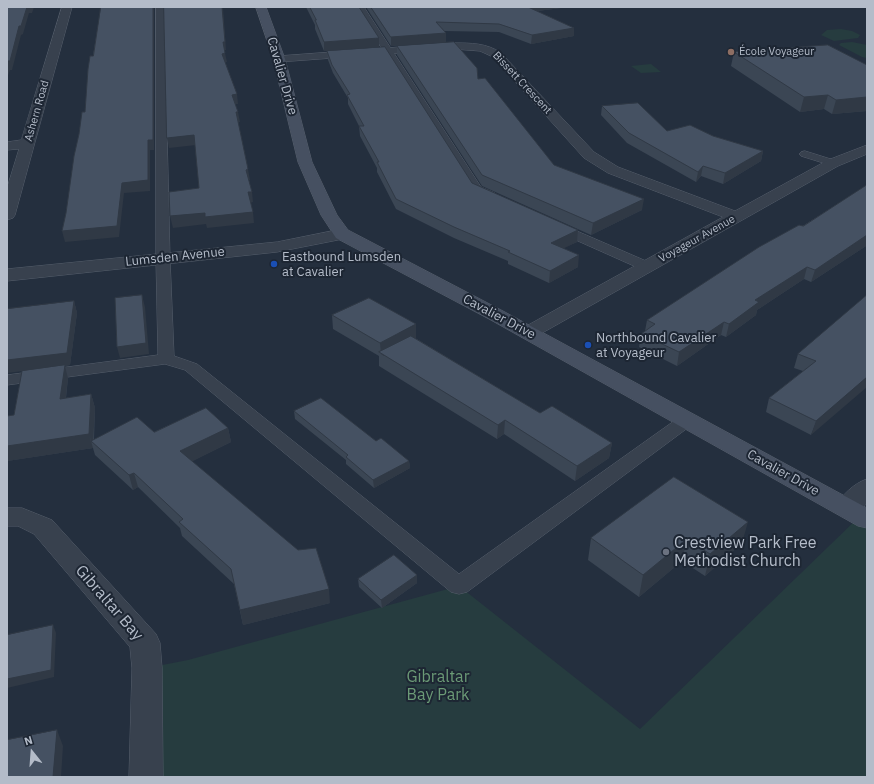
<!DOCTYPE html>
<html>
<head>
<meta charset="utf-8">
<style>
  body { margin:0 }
  #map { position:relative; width:874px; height:784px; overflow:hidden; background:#242f3e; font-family:"IBM Plex Sans",sans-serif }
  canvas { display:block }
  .frame { position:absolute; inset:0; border:8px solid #b4bcc9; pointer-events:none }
  .north { position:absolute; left:12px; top:732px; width:40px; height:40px; -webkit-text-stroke:3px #1d2633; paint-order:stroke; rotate:343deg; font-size:11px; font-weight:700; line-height:16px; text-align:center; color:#b4bcc9 }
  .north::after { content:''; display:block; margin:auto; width:14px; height:18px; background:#b4bcc9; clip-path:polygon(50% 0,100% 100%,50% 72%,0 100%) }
</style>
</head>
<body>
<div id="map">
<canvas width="874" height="784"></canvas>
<div class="frame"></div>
<div class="north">N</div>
</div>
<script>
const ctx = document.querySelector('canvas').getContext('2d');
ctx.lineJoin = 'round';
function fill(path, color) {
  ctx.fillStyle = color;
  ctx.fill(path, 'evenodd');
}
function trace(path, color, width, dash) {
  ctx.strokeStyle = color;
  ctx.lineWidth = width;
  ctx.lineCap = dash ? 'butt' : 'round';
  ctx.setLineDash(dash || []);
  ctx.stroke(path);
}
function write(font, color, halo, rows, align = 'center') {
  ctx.font = font + ' "IBM Plex Sans",sans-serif';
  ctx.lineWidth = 4;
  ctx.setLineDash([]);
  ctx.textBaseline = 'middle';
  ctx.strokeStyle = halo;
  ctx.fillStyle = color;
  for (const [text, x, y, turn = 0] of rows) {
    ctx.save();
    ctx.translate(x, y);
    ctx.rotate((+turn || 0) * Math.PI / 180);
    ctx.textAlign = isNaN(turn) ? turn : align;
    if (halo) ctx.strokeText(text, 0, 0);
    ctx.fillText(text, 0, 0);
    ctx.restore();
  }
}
fill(new Path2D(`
  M841 29 852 31 860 35 858 38 834 41 821 35 827 30Z
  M852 42 867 45V58L862 57 839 45 841 43Z
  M651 64 661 72 641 73 631 66Z
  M861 515 867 519V777H146L147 668 188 660 459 586 640 729Z`), '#263c3f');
const lane = new Path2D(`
  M156 7H164L170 259 174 356 197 364 459 574 681 416 687 414 693 416 696 420 693 424 467 592 459 594 451 592 185 370 165 364 7 385V375L158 355 156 259Z
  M356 7H364L481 187 495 193 497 196 495 199H487L473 193Z
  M805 151 837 161 839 163 837 165 833 166 801 156 799 154 801 152Z
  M556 222 653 264 655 267 653 270 648 271 643 270 551 229 549 226 551 223Z`);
const street = new Path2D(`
  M62 7H72L15 215 13 218 7 220V188L19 149 7 150V142L21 140Z
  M454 43C471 43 487 43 501 53L594 152 618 167 735 211 828 160 867 145V154L838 166 535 337 528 339 521 337 518 333 521 329 723 217 608 173 584 158 493 57 480 51 454 49 279 62 275 61 273 59 275 57 279 56Z
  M342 229 348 230 351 234 348 238 277 252 7 281V269L277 242Z
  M867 479V503C857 514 853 519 838 514L834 508C841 496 854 483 867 479Z
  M7 508H22L52 520 156 634 160 643 162 668 163 777H129L132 668 130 647 34 534 18 526H7Z`);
const secondary = new Path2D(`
  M256 7H266L285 59 312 162 337 215 348 230 503 311 867 508V528L858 526 489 319 336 238 321 215 298 162 273 59Z`);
trace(lane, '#565f6c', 1);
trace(street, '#565f6c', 1);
trace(secondary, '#565f6c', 1);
fill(lane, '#38414e');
fill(street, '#38414e');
fill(secondary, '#465061');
fill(new Path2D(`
  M306 7H359L379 47 324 51 315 29V25Z
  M366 7H569L537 11 574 36 531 44 499 32 444 31 446 42 391 46Z
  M397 46 478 79 554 165 642 210 591 235 482 186 397 55Z
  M327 51 472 183 578 230 577 242 563 248 578 267 549 283 508 264V261L454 238 396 209 377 172V168L360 136 359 126 348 104V98L333 73 328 60Z
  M734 52 867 65V111L832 114 824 109 800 112 731 66Z
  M602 106 667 131 713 136 763 151 761 161 723 184 701 176 696 182 627 143 601 115Z
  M867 185V247L866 246 811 282 804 279 757 310 756 315 726 337 721 335 677 366 639 347 641 334 645 331 647 320 803 226Z
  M867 295 811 435 766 412 769 398 803 371 794 368 798 354Z
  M74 301 77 313 70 365 65 366 68 378 66 398 91 394 95 408 94 439 154 432 228 428 231 442 192 461 330 603 243 625 234 584 182 536 180 528 138 487 133 490 95 455 93 448 7 461V416L14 415 22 371Z
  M332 315 416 338H415L540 413 612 443 609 458 575 481 504 434 497 439 379 366V356L333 329Z
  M294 411 376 441 409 461 410 468 374 488 346 464V460L295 419Z
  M674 477 742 543 705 576 682 561 639 597 588 560 591 538Z
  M417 575V583L382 608 359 587 358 579Z`), '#3b4654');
fill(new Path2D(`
  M27 7H34L32 13H29L23 34 21 35 12 70H10L7 78V61L19 26Z
  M153 7H154V150H150V191L124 193 119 237 65 242 62 231 122 183Z
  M523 7H569L522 13Z
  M223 8 226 50H224L223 42Z
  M574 28V36L531 44 532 35Z
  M446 33V42L391 46V37Z
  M379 38V47L324 51V42Z
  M225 53 227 62H223L222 54Z
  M237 94 238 104H233L232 95Z
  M828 95 824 109 800 112 804 97Z
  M867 97V111L832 114 836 100Z
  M236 112H238L240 122H237Z
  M194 135 196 145 169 148 167 138Z
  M763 151 761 161 723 184 725 173Z
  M703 166 701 176 696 182 698 172Z
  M248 169 250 180H247L246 170Z
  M248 192H252L253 202 250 203Z
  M644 199 642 210 591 235 593 223Z
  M253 212 254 223 207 228 206 224 173 228 170 216 205 213Z
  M578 230 577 242 550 255 551 243Z
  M867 235V241L866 246 811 282 815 270Z
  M579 255 578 267 549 283 550 271Z
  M807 267 804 279 757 310 756 315 726 337 729 324 755 300Z
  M142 295 145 307 149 354 120 358 117 347Z
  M74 301 77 313 70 365 65 366 68 378 64 412 60 399 64 366 7 373V360Z
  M724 322 721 335 677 366 679 352Z
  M416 324V338L384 356 381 354 380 343Z
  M867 377V387L811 435 816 421Z
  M91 394 95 408 93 443 91 442 89 434Z
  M505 420 504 434 497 439 498 425Z
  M228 428 231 442 183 466 180 451Z
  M89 434 93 448 7 461V446Z
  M612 443 609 458 575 481 577 466Z
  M409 461 410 468 374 488 373 480Z
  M134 473 138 487 133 490 129 475Z
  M748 522 742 543 705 576 710 554Z
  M687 539 682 561 639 597 643 575Z
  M417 575V583L382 608 381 600Z
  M329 589 330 603 243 625 240 610Z
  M53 625 56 633 54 677 7 688V679Z
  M57 730 63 746 61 777H53Z`), '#303945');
const building = new Path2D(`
  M7 7H27L21 26H19L10 61H7Z
  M101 7H153V140H148V180L122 183 117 226 62 231 66 213 74 156 79 134 82 112H85L88 69 90 56H93Z
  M164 7H222L225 42H223L225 53 222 54 237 94 232 95 238 112H236L248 169 246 170 252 192H248L253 212 205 217V213L170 216 169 192 199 188 194 135 167 138Z
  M310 7H359L379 38 324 42 315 20H316Z
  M371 7H528L574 28 532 35 499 24 436 22 446 33 391 37Z
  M454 42 477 68 478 79 485 78 554 165 644 199 593 223 482 175 397 46Z
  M828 45 867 65V97L836 100 828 95 804 97 734 52Z
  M385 47 472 183 578 230 551 243 579 255 550 271 508 252 510 251 454 227 396 199 377 162H379L359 126H364L347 95 350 94 332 65 327 51Z
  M638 103 667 131 690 125 713 136 763 151 725 173 703 166 698 172 629 133 602 106Z
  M867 185V235L815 270 807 267 755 300 759 302 729 324 724 322 679 352 641 334 655 324 647 320 759 247 799 225 803 226Z
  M142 295 146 343 117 347 115 298Z
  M867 295V377L816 421 769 398 816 361 798 354Z
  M369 298 416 324 380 343 332 315Z
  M74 301 67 353 7 360V309Z
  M411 336 540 413 552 406 612 443 577 466 505 420 498 425 379 352Z
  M65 365 60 399 91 394 89 434 7 446V416L14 415 22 371Z
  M321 398 376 441 381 438 409 461 373 480 346 457 348 455 294 411Z
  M206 408 228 428 180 451 298 550 316 548 329 589 240 610 231 569 179 522 183 519 134 473 129 475 91 441 137 417 154 432Z
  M674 477 748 522 710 554 687 539 643 575 591 538Z
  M394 555 417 575 381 600 358 579Z
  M53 625 51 670 7 679V635Z
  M57 730 53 777H7V740Z`);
fill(building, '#455162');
trace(building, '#303945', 1);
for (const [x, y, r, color] of [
  [731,52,4,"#8d6e63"],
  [274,264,4,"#1a4fb4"],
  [588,345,4,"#1a4fb4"],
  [666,552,4,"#6b7280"]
]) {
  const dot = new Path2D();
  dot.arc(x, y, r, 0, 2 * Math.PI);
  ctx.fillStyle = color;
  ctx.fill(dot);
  trace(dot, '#1d2633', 1.5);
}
write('11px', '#b4bcc9', '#1d2633', [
  ["École Voyageur",739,52]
], 'left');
write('11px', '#b4bcc9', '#1d2633', [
  ["Bissett Crescent",522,83,47],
  ["Ashern Road",37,111,-74],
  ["Voyageur Avenue",697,239,-29]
]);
write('13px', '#b4bcc9', '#1d2633', [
  ["Cavalier Drive",282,76,74],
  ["Lumsden Avenue",175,257,-6],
  ["Cavalier Drive",499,317,28],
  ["Cavalier Drive",783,473,29]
]);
write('13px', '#b4bcc9', '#1d2633', [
  ["Eastbound Lumsden",282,257],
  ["at Cavalier",282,272],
  ["Northbound Cavalier",596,338],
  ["at Voyageur",596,353]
], 'left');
write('16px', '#b4bcc9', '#1d2633', [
  ["Crestview Park Free",674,543],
  ["Methodist Church",674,561]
], 'left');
write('16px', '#b4bcc9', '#1d2633', [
  ["Gibraltar Bay",109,603,49]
]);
write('16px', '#6b9a76', '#1d2633', [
  ["Gibraltar",438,677],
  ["Bay Park",438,695]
]);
</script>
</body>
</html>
